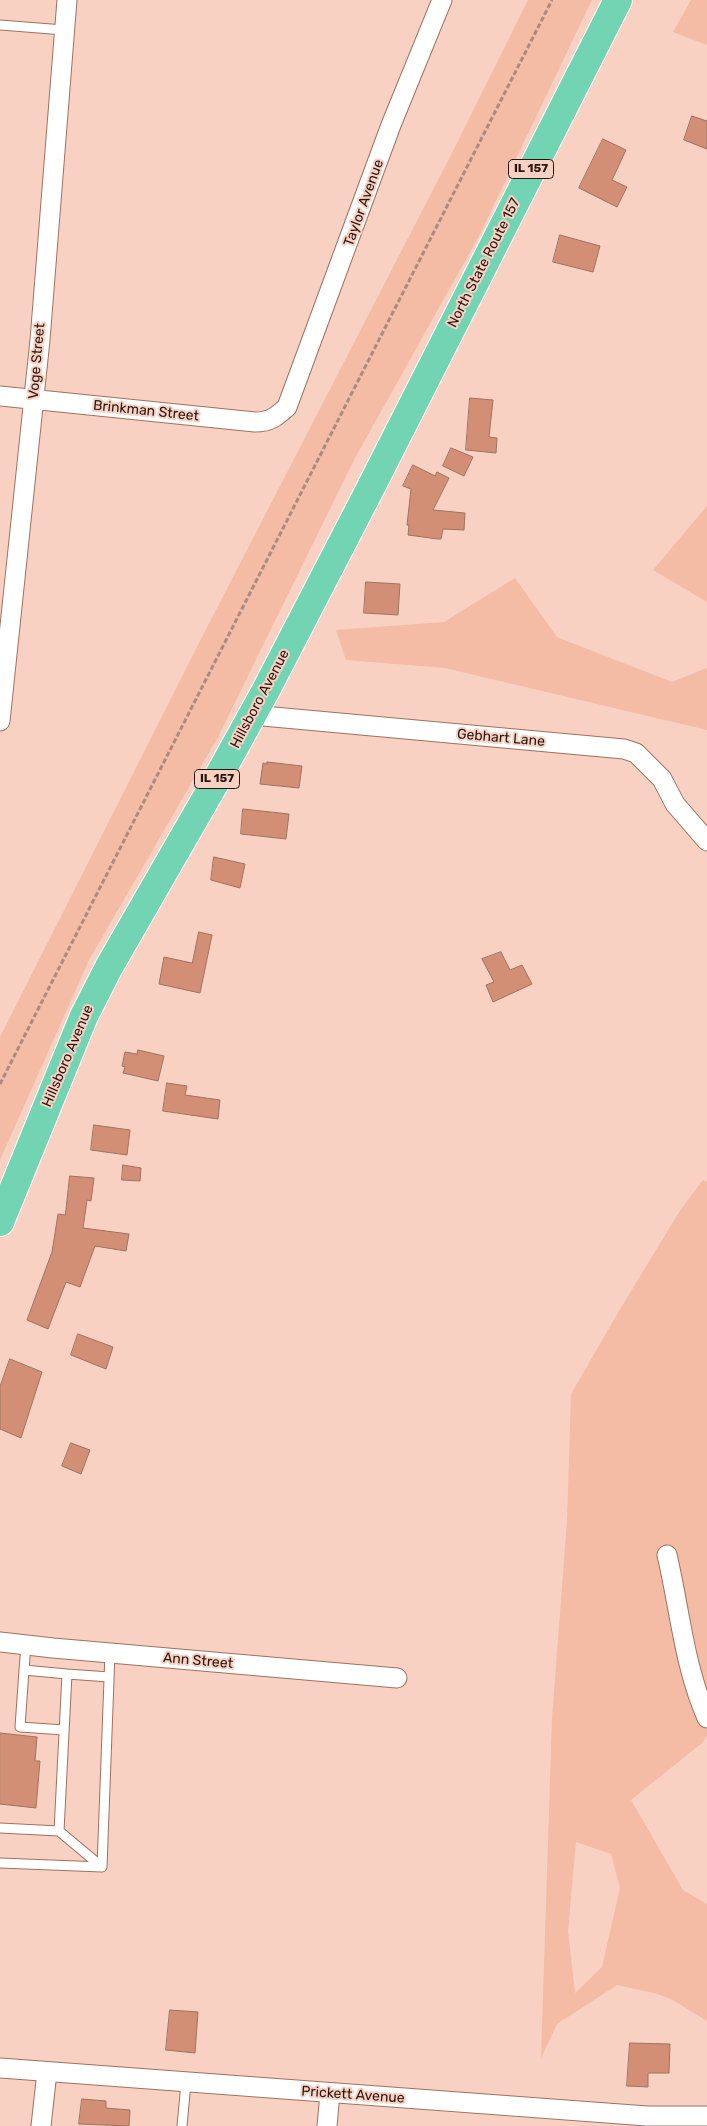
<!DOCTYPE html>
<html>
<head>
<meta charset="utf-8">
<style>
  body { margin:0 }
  canvas { display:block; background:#f9d1c2 }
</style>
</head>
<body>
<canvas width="707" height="2126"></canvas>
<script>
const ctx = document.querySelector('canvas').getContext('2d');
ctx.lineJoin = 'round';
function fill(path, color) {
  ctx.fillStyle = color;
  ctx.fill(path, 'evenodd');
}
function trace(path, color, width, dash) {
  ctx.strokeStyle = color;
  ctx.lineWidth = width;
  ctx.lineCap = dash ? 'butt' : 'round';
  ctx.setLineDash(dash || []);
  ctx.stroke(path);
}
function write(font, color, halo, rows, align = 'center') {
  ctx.font = font + ' Rubik,sans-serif';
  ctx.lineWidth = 4;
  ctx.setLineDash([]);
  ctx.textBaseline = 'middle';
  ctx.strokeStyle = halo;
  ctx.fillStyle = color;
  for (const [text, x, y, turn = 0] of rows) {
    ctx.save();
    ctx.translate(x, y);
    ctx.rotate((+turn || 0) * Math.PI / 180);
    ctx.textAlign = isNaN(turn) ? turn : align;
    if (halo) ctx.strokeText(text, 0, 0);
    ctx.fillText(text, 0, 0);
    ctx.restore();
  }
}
fill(new Path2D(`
  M528 0H592L478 238 355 458 218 737 89 960 0 1160V1037L201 639 453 151Z
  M691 0H707V45L673 32Z
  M707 506V602L653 570Z
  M515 578 557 637 672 682 707 668V730L445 668 346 660 336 630 444 622Z
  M703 1180 707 1182V1736L702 1743 631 1800 683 1890 707 1904V2021L671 1999 654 1993 617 1985 557 2024 541 2058 552 1718 567 1521 571 1394 619 1311 681 1209ZM576 1842 611 1854 620 1888 602 1967 575 1993 568 1931Z`), '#f4bba5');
const building = new Path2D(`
  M692 116 707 121V149L684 140Z
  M603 139 626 150 612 180 627 187 617 207 579 188Z
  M560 235 600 246 593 272 553 262Z
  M470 398 493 400 489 437 497 438 496 453 466 450Z
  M451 448 473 457 464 476 443 466Z
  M413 465 435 476 437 472 449 478 433 510 465 513 464 530 443 529 441 539H438L408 535 409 525H407L411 489 403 486Z
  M366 582 400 584 398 615 364 613Z
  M267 762 302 766 299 788 260 784 263 763 267 764Z
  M243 809 289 814 286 839 241 834Z
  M214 857 245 864 240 888 211 880Z
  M199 932 212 935 200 993 159 984 164 957 192 963Z
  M501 952 510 970 522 965 532 984 493 1002 486 985 494 982 482 959Z
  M138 1050 164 1056 158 1081 123 1073 125 1067 122 1066 125 1052 137 1054Z
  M167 1083 187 1086 185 1095 220 1100 218 1119 163 1111Z
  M94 1125 130 1130 127 1155 91 1150Z
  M123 1165 141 1168 140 1181 122 1180Z
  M70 1176 94 1178 91 1201 87 1200 83 1228 129 1234 126 1251 95 1246 80 1287 66 1282 48 1329 27 1320 52 1252 58 1214 65 1215Z
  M78 1334 113 1347 106 1369 71 1355Z
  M10 1359 42 1372 21 1438 0 1429V1387Z
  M71 1443 90 1450 81 1474 62 1466Z
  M0 1733 37 1737 35 1761H40L36 1808 0 1804Z
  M170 2010 198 2012 195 2053 166 2050Z
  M630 2043 670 2044 669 2073H648V2087L627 2086Z
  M82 2099 106 2101V2108L130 2110 129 2126 79 2124Z`);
fill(building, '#d28f75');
trace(building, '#9f7361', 1);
const service = new Path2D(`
  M0 25 64 30
  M24 1670 20 1727 64 1730
  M67 1674 109 1677
  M0 1828 59 1831 67 1674 24 1670 26 1645
  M59 1831 102 1867
  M0 1863 102 1867 110 1653
  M182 2126 186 2083`);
const minor = new Path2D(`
  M0 396 255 422C270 422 276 417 287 407L391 125 442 0
  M252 715 624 749 636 753 662 779 675 804 707 841
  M0 721 40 340 67 0
  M667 1555C680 1610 684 1666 707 1718
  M0 1642 53 1648 397 1678
  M0 2068 647 2116H707
  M41 2126 47 2072
  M327 2126 330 2093`);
const primary = new Path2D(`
  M0 1222 84 1016 109 967 212 788 266 690 368 493 618 0`);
trace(service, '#9e7160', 11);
trace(minor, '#9e7160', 21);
trace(primary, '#fff', 30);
trace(new Path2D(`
  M0 1084 552 0`), '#aa8b7f', 3, [5, 2.5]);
trace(service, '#fff', 9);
trace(minor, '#fff', 19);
trace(primary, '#72d4b2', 28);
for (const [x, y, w] of [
  [531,169,45],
  [217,779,45]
]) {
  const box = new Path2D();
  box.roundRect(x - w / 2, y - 9.5, w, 19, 4);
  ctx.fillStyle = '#f9d1c2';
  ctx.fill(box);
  trace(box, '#281610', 1);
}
write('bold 12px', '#281610', null, [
  ["IL 157",531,169],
  ["IL 157",217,779]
]);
write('14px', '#281610', '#f9d1c2', [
  ["Taylor Avenue",364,203,-70],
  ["North State Route 157",484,263,-63],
  ["Voge Street",37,361,-85],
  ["Brinkman Street",146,411,6],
  ["Hillsboro Avenue",260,699,-62],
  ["Gebhart Lane",501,738,5],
  ["Hillsboro Avenue",68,1056,-67],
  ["Ann Street",198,1661,5],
  ["Prickett Avenue",353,2095,4]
]);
</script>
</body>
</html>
